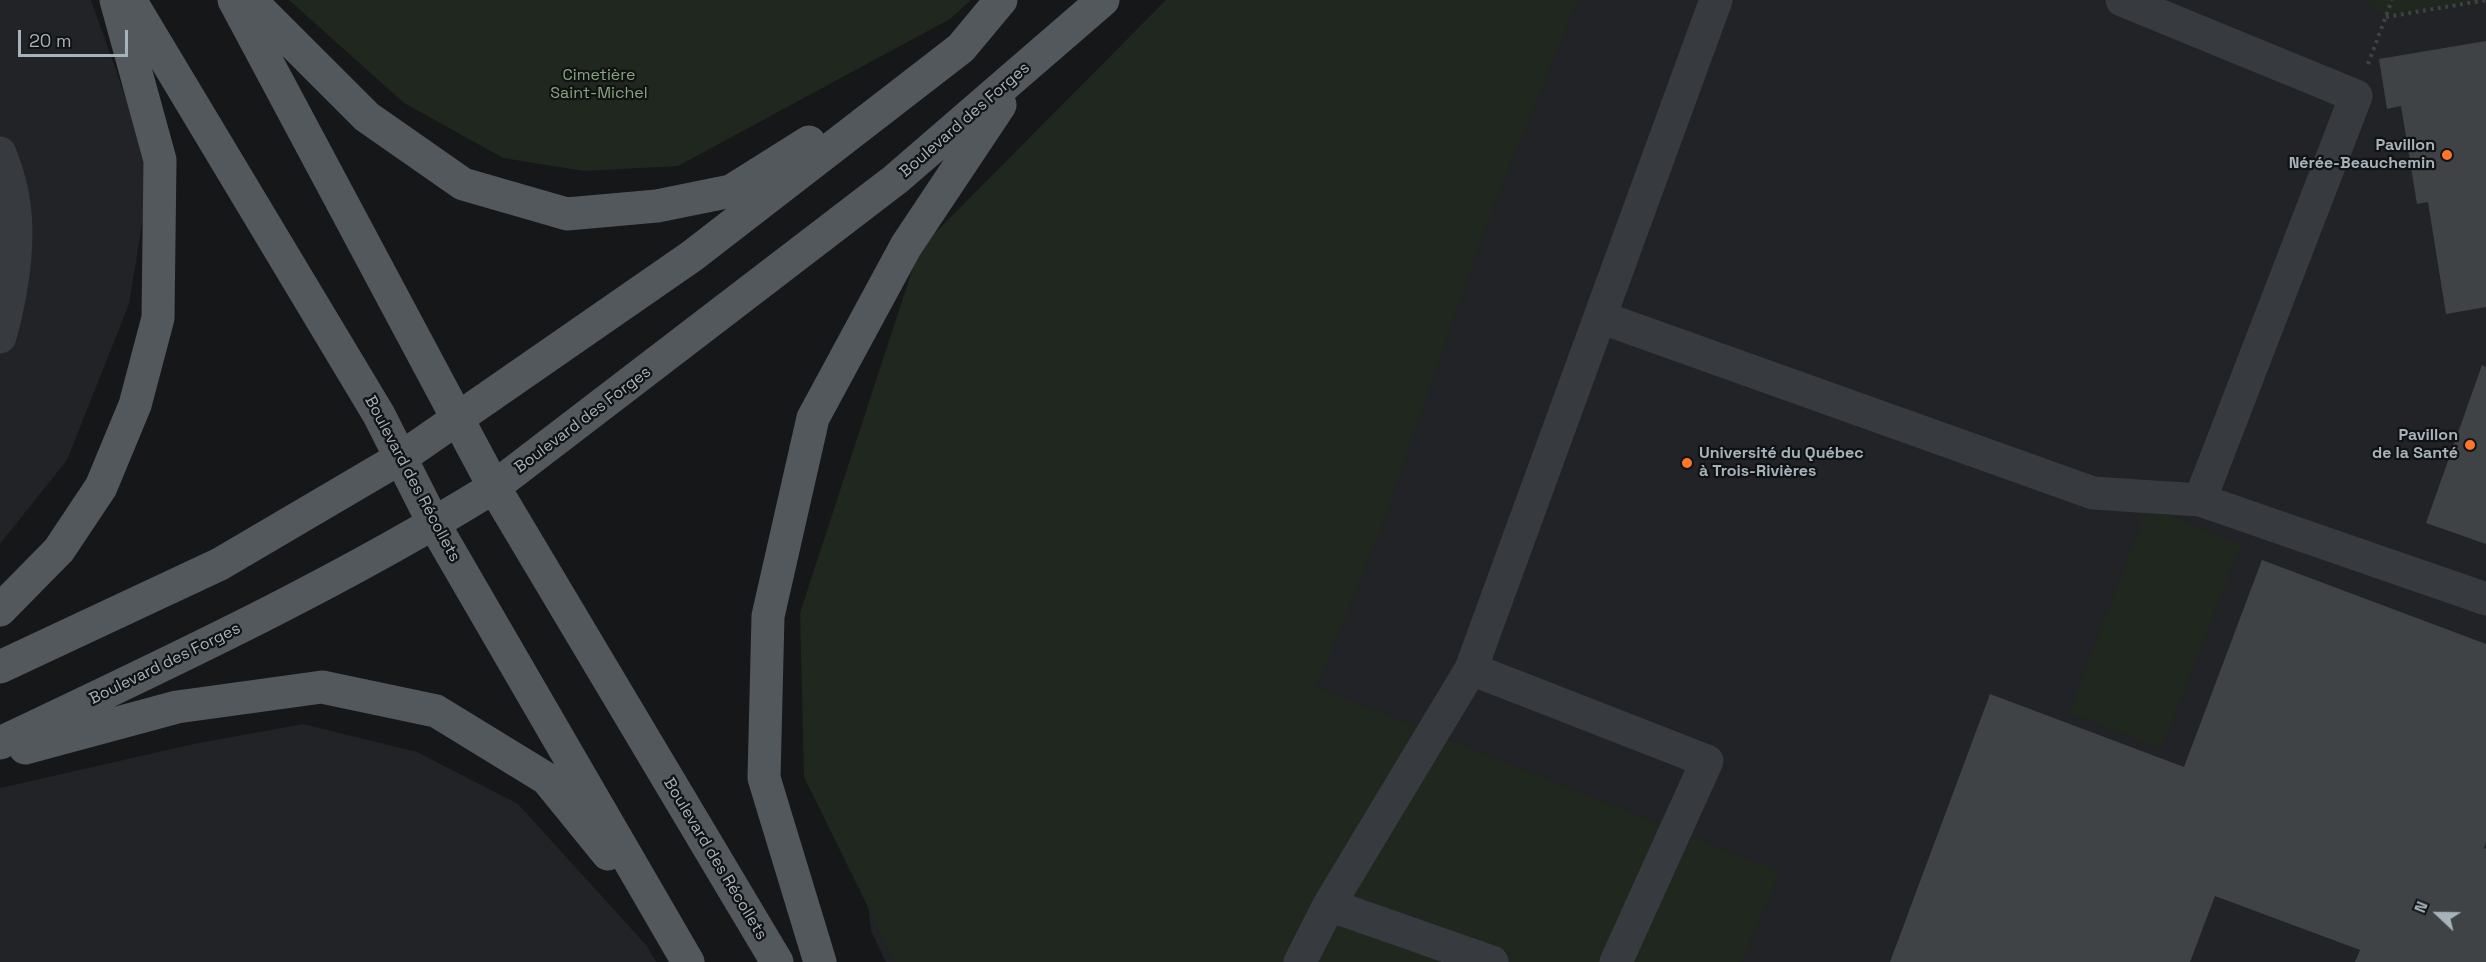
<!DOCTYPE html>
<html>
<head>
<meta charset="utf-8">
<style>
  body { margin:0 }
  #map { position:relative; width:2486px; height:962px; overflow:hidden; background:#161719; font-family:"Space Grotesk",sans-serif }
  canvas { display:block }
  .north { position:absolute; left:2408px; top:884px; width:60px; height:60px; -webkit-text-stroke:4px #111214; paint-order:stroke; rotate:292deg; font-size:16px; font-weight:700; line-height:24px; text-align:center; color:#a7b3ba }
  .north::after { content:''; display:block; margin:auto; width:21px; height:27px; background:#a7b3ba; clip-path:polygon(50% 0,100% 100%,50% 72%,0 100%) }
  .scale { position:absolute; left:18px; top:30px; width:110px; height:27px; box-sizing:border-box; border:3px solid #a7b3ba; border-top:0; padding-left:8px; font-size:18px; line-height:21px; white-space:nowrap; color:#a7b3ba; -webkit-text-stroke:4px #111214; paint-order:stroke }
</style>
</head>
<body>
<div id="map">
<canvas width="2486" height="962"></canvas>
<div class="north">N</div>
<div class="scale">20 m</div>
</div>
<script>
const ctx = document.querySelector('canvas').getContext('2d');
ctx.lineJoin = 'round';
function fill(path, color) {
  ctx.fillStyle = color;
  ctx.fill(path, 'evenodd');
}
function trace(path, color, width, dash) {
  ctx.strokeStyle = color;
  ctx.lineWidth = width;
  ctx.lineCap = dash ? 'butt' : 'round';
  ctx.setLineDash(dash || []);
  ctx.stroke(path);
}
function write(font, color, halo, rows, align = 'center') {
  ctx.font = font + ' "Space Grotesk",sans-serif';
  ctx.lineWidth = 4.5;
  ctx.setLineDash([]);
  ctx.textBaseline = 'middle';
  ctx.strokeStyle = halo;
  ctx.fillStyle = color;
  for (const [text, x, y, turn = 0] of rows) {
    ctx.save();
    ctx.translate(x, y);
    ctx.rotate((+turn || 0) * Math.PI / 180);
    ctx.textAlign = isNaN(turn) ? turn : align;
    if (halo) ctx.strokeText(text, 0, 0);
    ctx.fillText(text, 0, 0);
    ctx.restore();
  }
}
fill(new Path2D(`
  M0 0H91L151 169 129 304 67 460 0 544Z
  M1202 0H2486V962H886L871 931 848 725Z
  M303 724 417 752 518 804 647 946 656 962H0V788L194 744Z`), '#222326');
fill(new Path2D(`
  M289 0H971L950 19 678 166 584 171 503 158 404 103Z
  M1166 0H1578L1491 212 1383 523 1317 687 1780 872 1741 962H895L804 777 800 613 919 249Z
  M2364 0H2486L2386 17Z
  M2147 508 2241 544 2162 748 2069 713Z`), '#1f271e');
fill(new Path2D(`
  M2486 41V307L2446 314 2428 202 2417 204 2401 106 2387 109 2379 59Z
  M2482 365 2486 367V544L2426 523Z
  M2262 560 2486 644V842L2484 848 2486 849V962H2355L2360 950 2215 896 2190 962H1890L1990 694 2184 767Z`), '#404346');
trace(new Path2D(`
  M2386 17 2486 0
  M2368 64 2392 0`), '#3d4245', 4, [3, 4.5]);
trace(new Path2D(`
  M2122 0 2356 96 2200 500 2486 599
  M0 153C5 167 11 182 13 198 21 243 12 293 0 337
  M1600 317 2093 493 2200 500
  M1471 669 1707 761 1616 962
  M1329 905 1492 962
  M1300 962 1329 905 1471 669 1716 0`), '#373a3e', 33);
trace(new Path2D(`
  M130 0 379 415 434 524 688 962
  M234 0 494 487 777 962
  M250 0 367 117 463 184 567 214 657 206 731 191 809 142
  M0 610 59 550 101 487 135 405 158 318 160 160 116 0
  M0 667 220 564 402 457 692 256 961 48 1001 0
  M0 743C168 663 336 585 494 487L896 179 1103 0
  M25 748 177 707 322 687 436 711 547 779 608 854
  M820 962 764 778 768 616 813 418 906 246 1000 105`), '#53585d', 33);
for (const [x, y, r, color] of [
  [2447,155,6,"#ff7628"],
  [2470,445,6,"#ff7628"],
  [1687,463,6,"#ff7628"]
]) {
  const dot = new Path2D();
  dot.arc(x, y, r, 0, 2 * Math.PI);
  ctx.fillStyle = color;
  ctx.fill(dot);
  trace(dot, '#111214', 2);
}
write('16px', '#87a77c', '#111214', [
  ["Cimetière",599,76],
  ["Saint-Michel",599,94]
]);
write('16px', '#a7b3ba', '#111214', [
  ["Boulevard des Forges",965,120,-41],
  ["Boulevard des Forges",583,420,-37],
  ["Boulevard des Récollets",412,479,62],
  ["Boulevard des Forges",165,664,-26],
  ["Boulevard des Récollets",715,859,59]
]);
write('bold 16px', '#a7b3ba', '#111214', [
  ["Pavillon",2435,146],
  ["Nérée-Beauchemin",2435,164],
  ["Pavillon",2458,436],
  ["de la Santé",2458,454],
  ["Université du Québec",1699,454,"left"],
  ["à Trois-Rivières",1699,472,"left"]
], 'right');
</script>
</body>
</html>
